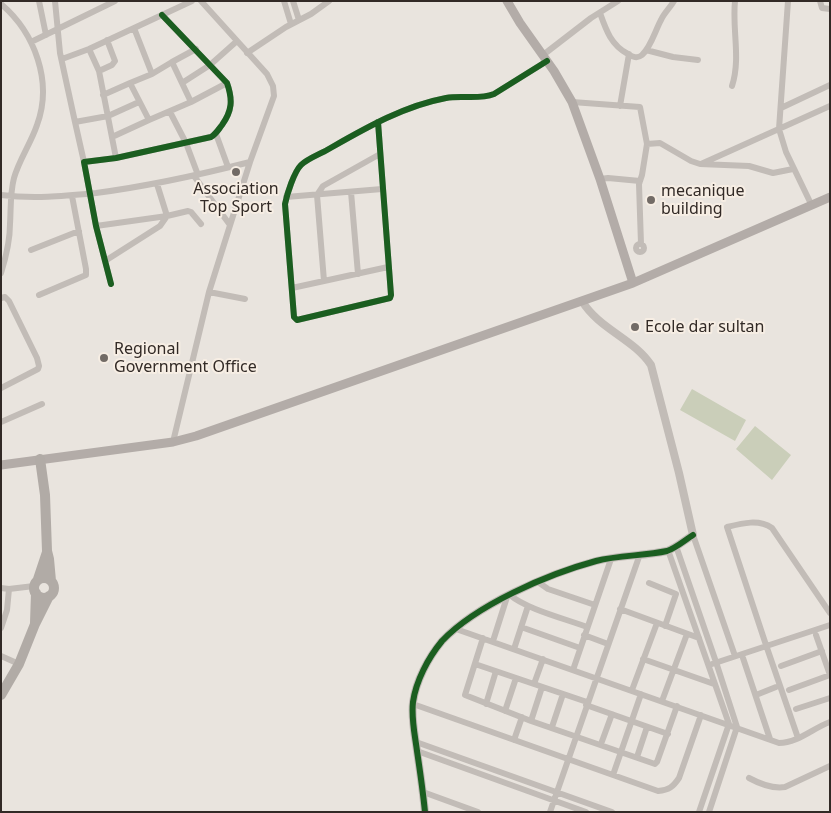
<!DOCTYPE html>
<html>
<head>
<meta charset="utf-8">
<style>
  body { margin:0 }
  #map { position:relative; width:831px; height:813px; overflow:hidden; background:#e9e4de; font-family:"Noto Sans",sans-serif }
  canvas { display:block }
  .frame { position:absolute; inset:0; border:2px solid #322a26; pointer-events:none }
</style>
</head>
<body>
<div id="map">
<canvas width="831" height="813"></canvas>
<div class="frame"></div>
</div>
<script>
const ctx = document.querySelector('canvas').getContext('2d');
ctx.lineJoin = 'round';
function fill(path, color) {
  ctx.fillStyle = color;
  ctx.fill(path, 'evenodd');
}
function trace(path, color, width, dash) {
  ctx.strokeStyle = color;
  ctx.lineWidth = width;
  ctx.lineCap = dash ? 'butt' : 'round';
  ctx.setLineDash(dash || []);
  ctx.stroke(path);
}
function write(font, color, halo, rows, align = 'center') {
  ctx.font = font + ' "Noto Sans",sans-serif';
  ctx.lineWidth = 4;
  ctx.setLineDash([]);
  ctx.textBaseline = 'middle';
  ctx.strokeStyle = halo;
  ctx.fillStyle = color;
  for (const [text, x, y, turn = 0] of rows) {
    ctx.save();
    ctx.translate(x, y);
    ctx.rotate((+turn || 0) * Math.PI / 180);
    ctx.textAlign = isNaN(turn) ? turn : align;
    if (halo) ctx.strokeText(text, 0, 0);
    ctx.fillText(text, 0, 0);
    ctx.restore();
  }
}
fill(new Path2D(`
  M692 389 746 420 735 441 680 410Z
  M755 426 791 455 772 480 736 449Z`), '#caceb9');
trace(new Path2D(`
  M39 1 46 35
  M55 1 60 53 75 122
  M284 1 291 24
  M293 1 299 20
  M788 1 779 129 786 152 812 206
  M820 1 822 8 830 9
  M1 4C35 33 53 82 37 125 31 143 19 160 14 178 10 193 11 209 10 224 10 241 6 257 1 273
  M600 13C606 30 611 45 628 54 633 57 637 59 642 55 651 47 655 31 661 20 664 13 670 8 674 1
  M134 28 152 74
  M107 40 115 61 112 65 99 71 116 158
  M31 42 115 1
  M89 49 99 71
  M646 50 673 57 698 60
  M247 53 286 27 311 14 329 1
  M543 55 591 18 618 1
  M62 59 89 49 192 1
  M172 62 191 102 149 120 130 83 152 74Z
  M172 62 196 49
  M182 83 210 65 237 41
  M732 86C741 58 732 30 735 1
  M103 95 130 83
  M191 102 227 83
  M572 102 640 107 647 144 642 175 639 184 641 244
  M620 106 629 54
  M781 108 830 85
  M170 112 186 143 198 175
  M378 122 391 295 390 298 297 320 294 317 285 204C287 194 294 172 301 165 307 159 320 154 327 150 364 129 403 106 446 98 462 95 479 100 494 94L547 61
  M216 134 228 167
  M112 137 149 120
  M647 144 660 143 691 161 700 164 749 166 773 173 793 169
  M84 162 75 122 108 116 139 102
  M701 164 830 106
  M194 176 230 225
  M600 179 608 178 640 181
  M351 192 358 274
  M1 195C34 199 64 196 96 193 149 186 199 175 250 162
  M286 197 382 189
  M96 226 167 216 157 184
  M636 248a4 4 0 1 1 8 0a4 4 0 1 1-8 0Z
  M31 250 79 231
  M105 261 160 226 167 216 188 211 191 212 201 224
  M324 281 317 195 323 186 380 154
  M111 284 96 226 84 162 116 158 211 137C216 134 218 130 222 125 232 111 233 100 227 83L162 15
  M292 288 388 267
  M209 292 245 299
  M39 295 86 275V269L72 196
  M1 298 5 297 9 301 37 358 39 366 38 369 1 388
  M1 422 42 404
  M173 442 209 292 250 162 274 96 273 86 267 74 201 1
  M693 535 735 656
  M676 546 716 662 737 727 709 812
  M668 550 729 724 699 812
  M538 582 548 589 595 605
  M649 583 676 594 665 626
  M1 588 9 589 34 586
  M510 595C526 609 566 619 587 627
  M620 609 699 638
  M521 627 580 648
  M1 628 7 610 9 589
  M456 629 779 743C798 743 813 728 830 722
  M584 635 608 644
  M816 635 830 675
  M483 638 465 695 531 721 655 764 657 762 677 706
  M493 641 507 597
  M514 649 528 606
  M1 656 19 664
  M743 658 770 739
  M643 659 714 684
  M475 664 587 702
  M712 664 830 625
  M781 666 822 651
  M573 670 611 559
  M534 684 543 659
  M632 690 657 623
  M789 690 830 675
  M756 695 776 687
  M662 701 687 634
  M413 704 658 791C669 790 673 787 679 778L701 715
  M486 704 496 671
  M586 705 668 734
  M796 709 830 698
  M505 711 516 678
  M531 721 542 687
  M552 727 563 694
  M798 738 766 645 727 527C743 523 759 519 772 528L830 613
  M514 740 522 717
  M416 742 612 812
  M601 744 612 714
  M417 751 586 812
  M637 757 647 727
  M613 775 641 694
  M749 778C760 784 772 789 785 787L830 766
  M423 792 478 812
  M550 812 640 554`), '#c2bcb7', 6);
trace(new Path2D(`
  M425 812C423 792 420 771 417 751 415 735 411 719 413 702 416 681 428 658 442 641 476 605 548 574 596 561 619 555 644 556 667 551 676 548 685 540 693 535L679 473 651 365C634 339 599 329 582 301`), '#c2bcb7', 8);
trace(new Path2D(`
  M507 1 520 23 554 71 572 102 600 179 633 283
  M1 465 173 442 196 436 633 283 830 197`), '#b3aca8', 9);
trace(new Path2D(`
  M40 459 45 495 47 551 49 559 51 581
  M34 588a10 10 0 1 1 20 0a10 10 0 1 1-20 0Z
  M38 579 47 552
  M35 623 36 593
  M1 695 19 664 35 624 49 596`), '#b1aba6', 10);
trace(new Path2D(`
  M378 122 391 295 390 298 297 320 294 317 285 204C287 194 294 172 301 165 307 159 320 154 327 150 364 129 403 106 446 98 462 95 479 100 494 94L547 61
  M111 284 96 226 84 162 116 158 211 137C216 134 218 130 222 125 232 111 233 100 227 83L162 15
  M425 812C423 792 420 771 417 751 415 735 411 719 413 702 416 681 428 658 442 641 476 605 548 574 596 561 619 555 644 556 667 551 676 548 685 540 693 535`), '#1b5e20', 6);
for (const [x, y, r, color] of [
  [236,172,5,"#726b66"],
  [651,200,5,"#726b66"],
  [635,327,5,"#726b66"],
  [104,358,5,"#726b66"]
]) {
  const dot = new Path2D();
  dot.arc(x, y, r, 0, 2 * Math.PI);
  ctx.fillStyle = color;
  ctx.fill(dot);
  trace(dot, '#f7eee4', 2);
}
write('16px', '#322a26', '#f7eee4', [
  ["Association",236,189,"center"],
  ["Top Sport",236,207,"center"],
  ["mecanique",661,191],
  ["building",661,209],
  ["Ecole dar sultan",645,327],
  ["Regional",114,349],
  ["Government Office",114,367]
], 'left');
</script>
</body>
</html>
